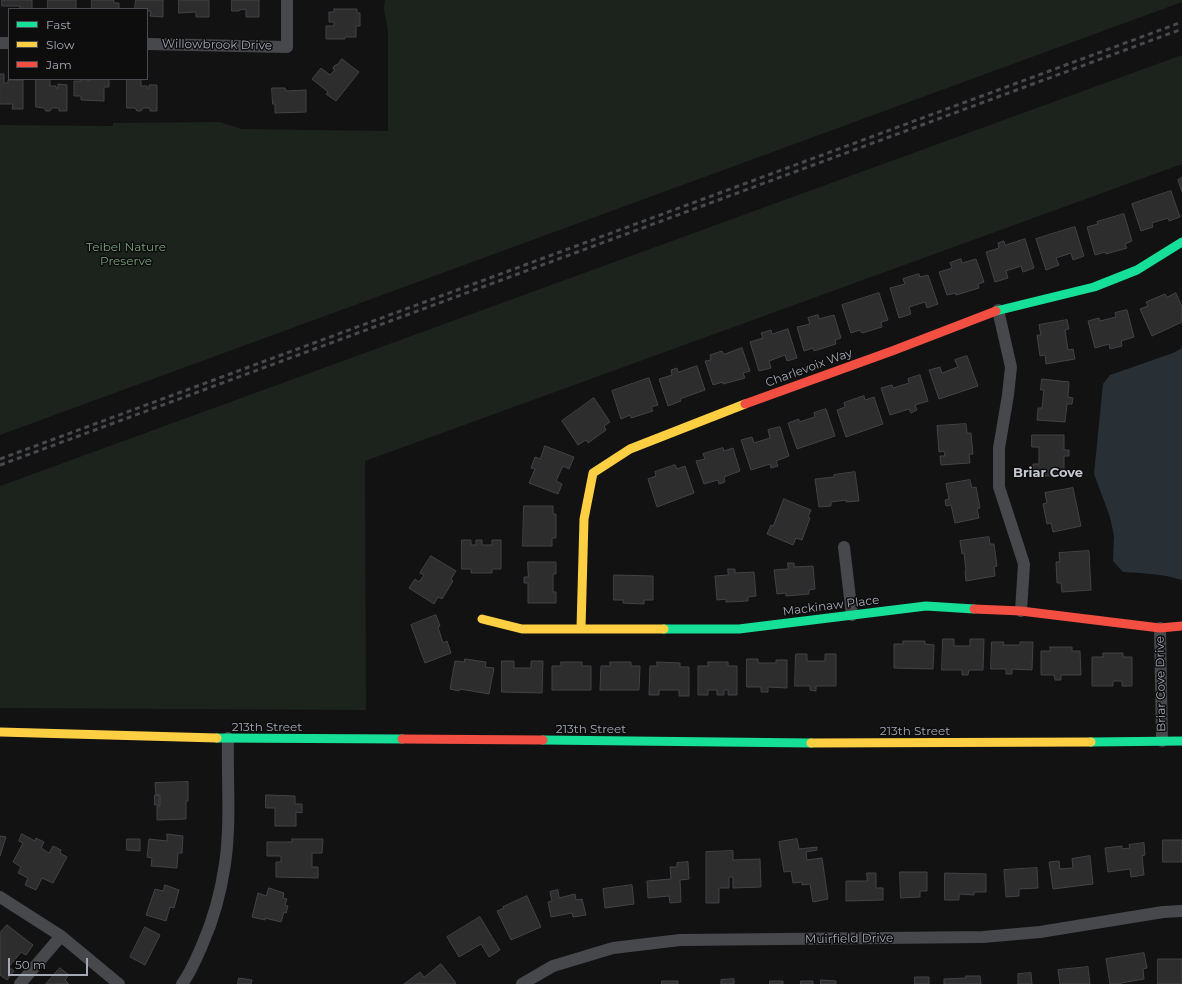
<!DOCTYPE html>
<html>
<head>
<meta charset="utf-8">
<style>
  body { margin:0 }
  #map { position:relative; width:1182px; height:984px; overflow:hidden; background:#121213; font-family:Montserrat,sans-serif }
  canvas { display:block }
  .legend { position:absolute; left:8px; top:8px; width:140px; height:72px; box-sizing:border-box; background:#0d0d0e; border:1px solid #494b51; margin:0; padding:5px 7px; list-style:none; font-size:12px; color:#a3a9b5 }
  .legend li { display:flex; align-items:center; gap:8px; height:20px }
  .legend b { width:20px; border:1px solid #494b51 }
  .scale { position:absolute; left:8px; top:958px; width:80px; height:18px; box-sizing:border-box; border:2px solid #a3a9b5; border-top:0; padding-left:5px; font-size:12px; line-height:14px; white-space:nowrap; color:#a3a9b5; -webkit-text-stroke:3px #0d0d0e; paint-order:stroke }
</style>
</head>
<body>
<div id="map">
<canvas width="1182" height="984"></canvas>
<ul class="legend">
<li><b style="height:5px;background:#16e098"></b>Fast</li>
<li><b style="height:5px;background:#ffcf43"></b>Slow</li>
<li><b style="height:5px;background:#f24e42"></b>Jam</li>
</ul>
<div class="scale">50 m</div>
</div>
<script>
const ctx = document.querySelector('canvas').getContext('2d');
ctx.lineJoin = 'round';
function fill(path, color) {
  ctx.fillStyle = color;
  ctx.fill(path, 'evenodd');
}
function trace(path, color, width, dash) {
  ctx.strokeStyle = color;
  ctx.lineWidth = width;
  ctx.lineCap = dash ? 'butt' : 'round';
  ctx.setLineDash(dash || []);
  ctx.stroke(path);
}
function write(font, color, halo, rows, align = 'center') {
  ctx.font = font + ' Montserrat,sans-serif';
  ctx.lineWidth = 3;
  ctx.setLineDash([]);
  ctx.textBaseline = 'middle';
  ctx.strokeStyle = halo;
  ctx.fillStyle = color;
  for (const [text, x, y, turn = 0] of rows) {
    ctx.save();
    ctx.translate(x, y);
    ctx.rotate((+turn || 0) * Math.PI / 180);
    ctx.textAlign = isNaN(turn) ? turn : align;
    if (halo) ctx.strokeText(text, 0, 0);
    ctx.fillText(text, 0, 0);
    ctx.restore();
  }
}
fill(new Path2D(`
  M385 0H1182V2L0 435V125L113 126V123L220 122 241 129 388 131V32L384 9Z
  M1182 55V164L365 461 366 710 0 708V486Z`), '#1c231d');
fill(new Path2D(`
  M1182 348V580C1163 574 1143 573 1123 572L1113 561 1114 536 1110 517 1094 474 1103 384 1110 375 1173 353Z`), '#283036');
const building = new Path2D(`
  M2 0H32V9H20V6H2Z
  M48 0H76V9H48Z
  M92 0H114V3H119V9H92Z
  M136 0H163V17L150 16 151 11H147V9H135Z
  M179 0H209V17H196V12L179 13Z
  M232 0H259V17H246V9L239 10V11H232Z
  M334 9H357V13H360V26H356V37H345V39H326V26H334V22H329V12H334Z
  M342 59 359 72 336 101 326 94 328 92 312 79 321 68 330 75 335 70 333 69 334 66 338 64Z
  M0 74H4V83H8V80H23V109H12L13 104H0Z
  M36 79H50V86H56V88H58V84L67 85V111H59V108H52L50 111H46L44 108 36 107Z
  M81 79H87L86 80H90V79H109V87H104V101L81 100V96H74V81H81Z
  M127 79H141V86H147V88H149V85H157V111H150V108H143L141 111H137L135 108H127Z
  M272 88H285L286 91 306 90V112L275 113V104H273Z
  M1182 178V192L1178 180Z
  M1171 191 1180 217 1169 221 1168 218 1152 223 1153 227 1141 231 1132 204Z
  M1124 214 1132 241 1125 244 1127 248 1106 254 1105 252 1095 255 1087 227 1098 224 1097 222Z
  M1075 227 1084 256 1073 260 1071 253 1056 258 1059 265 1046 270 1036 239Z
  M1025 239 1034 268 1023 272 1021 266 1006 271 1008 278 995 282 986 252 999 248 998 243 1004 241 1005 245Z
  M961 259 962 263 976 259 984 282 978 284 979 288 956 295V293L947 295 939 272 952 268 950 263Z
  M919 274 920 277 928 275 938 304 927 308 925 302 909 307 911 314 899 318 890 288 905 284 903 279Z
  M879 293 888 320 881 322 882 327 862 333 860 330 851 333 842 305Z
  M1176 293 1182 307V322L1152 336 1140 309 1148 306 1146 302 1165 294 1167 297Z
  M1127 310 1134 337 1121 341 1122 346 1110 349 1109 344 1095 348 1088 321 1099 318 1100 321 1116 317 1115 313Z
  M818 315 819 319 834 315 841 338 835 340 836 344 814 351 813 348 804 351 797 327 810 324 808 318Z
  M1067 320 1069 329 1065 330 1068 350 1073 349 1075 359 1046 364 1045 355 1040 356 1037 335H1041L1039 325Z
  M788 329 797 358 787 361 785 355 769 361 771 368 759 371 750 342 763 338 761 333 771 330 772 334Z
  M742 348 750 371 743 373 745 378 723 384V382L713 385 705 361 711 360 710 355 722 351 724 354Z
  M967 356 978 386 939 399 929 370 940 367 942 373 958 367 955 360Z
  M697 366 705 390 680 399 681 401 668 406 659 379 672 375 671 370 677 368 678 372Z
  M920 375 928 401 915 405 917 410 911 413 909 409 890 415 881 388 892 385 893 388 909 383 908 379Z
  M649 378 658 405 651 407 653 411 631 418 630 415 621 419 612 391Z
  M1042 379 1069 382 1068 397 1073 398 1072 404H1067L1065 422 1037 420 1038 408H1042L1044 390H1041Z
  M864 396 865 400 874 397 883 424 846 437 837 410 845 407 844 403Z
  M594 398 610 422 604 426 606 430 588 443 586 440 578 445 562 421Z
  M826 409 835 436 797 449 788 423 799 419V422L815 417 814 413Z
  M966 424 967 433H971L973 454H969L970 463 941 465 940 456H945L944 451 939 452 937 426Z
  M780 427 789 456 776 461 778 466 771 468 770 464 751 470 741 440 752 437 754 443 770 438 768 430Z
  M1032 435H1064V450H1069V456H1064V476H1033V464H1039V447H1032Z
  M545 446 574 457 569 469 563 466 556 481 562 484 558 494 529 483 535 469 531 468 535 457 540 459Z
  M723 448 724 451 733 448 740 471 724 477 725 482 719 484 718 480 704 484 696 461 705 459 703 454Z
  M675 465 677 469 685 466 694 493 657 507 648 479 656 476 655 472Z
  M855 472 859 501 846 502V500L831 502V506L819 507 815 479 834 477V475Z
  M970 480 972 488 976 487 980 508 977 509 979 518 955 523 951 505 946 506 945 500 949 499 946 484Z
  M1073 488 1081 526 1053 532 1051 523 1047 524 1043 504 1047 503 1045 493Z
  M784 499 811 510 808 517 810 518 802 540 796 538 793 545 767 534 771 525 773 526Z
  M524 506H553V514H556V538H552V546H523Z
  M989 537 990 544H994L997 566 994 567 995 576 966 581 965 571H966L964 553 962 554 960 541Z
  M462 540H471V545H476V540H482V545H492V540H501V569H492V573H471V569H462Z
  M1089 551 1091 590 1062 592 1061 583H1057L1056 562H1060L1059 553Z
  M431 556 456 571 451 579 453 581 442 599 438 597 434 604 409 588 415 579 419 582 424 575 420 573Z
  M528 562H556V574H553V592H556V603H528V583H524V577H528Z
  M788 563H794V567L813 566 815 589 809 590V594L786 596V593L777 594 774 570 788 569Z
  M728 569H735V573L754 572 756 596 748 597V601L726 602V599L717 600 715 576 728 575Z
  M614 575 653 576V600H644V604L623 603V600H614Z
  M436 615 440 626 438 627 443 643 447 641 451 653 425 663 411 625Z
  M943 639H954V646H970V639H984L983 670H969L968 675H962V670H942Z
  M903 641H925V644L934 645 933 669 894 668V644H903Z
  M992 642H1004L1003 645H1020V642H1033L1032 670 1012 669V674H1006V669H991Z
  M1050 647H1072V651H1080L1081 675H1061V680H1055L1054 675H1041V651H1050Z
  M1103 653H1123V657H1132V686H1122V681H1113V686H1092V657H1103Z
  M796 654H807V661H825V654H836V686H816V691L810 690V686H795Z
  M465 659 486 662 485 667 494 668 489 694 460 689 459 691 450 689 455 661 464 662Z
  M747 659H758V663H776V660H787V688L768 687V692H761V687H747Z
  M502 661H514V668H531V661H543L542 693 502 692Z
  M561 662H582V666H591V690H552V666H561Z
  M610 662H631V666H640L639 690H600L601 666H610Z
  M657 662 680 663V667H689V696H679V690H659V695H649L650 666H657Z
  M708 662H728V666H737V695H728V690H724V695H717V690H708V695H698V666H708Z
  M188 782V801H186V819L157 820V806H160V795H156L155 783Z
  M155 795H159V805H155Z
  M266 795 295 796V804H302V813L296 812V826H275V808H266Z
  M22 834 35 841 36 838 44 842 41 848 49 853 53 846 61 850 60 853 67 857 53 883 42 878 36 890 25 885 28 878 18 873 21 867 13 862 23 843 19 841Z
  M167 834 183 836 182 853H178L177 868 151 866 152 858 147 857 149 839 167 841Z
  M0 836 6 837 0 856Z
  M127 839H140V851L127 850Z
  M292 839H323L322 853H312V867H318V878L276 877V862H281V856H267V842H292Z
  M797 839 799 849 817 847V850L806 852 807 860 822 858 828 899 813 902 810 884 802 885V882L793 883 791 871 784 872 779 842Z
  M1163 840H1182V862H1163Z
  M1144 843 1145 855 1142 856 1144 875 1131 877 1130 869 1108 872 1105 848 1122 846V849L1130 848 1129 845Z
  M733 851V860L760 859 761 887 733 888V877H729V888H719V903H706V852Z
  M1090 856 1093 884 1053 889 1049 862 1059 861 1060 869 1073 868 1072 859Z
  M688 862 689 879 680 880 681 902 670 903 669 896 648 898 647 881 671 879 670 867H677V863Z
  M1037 868 1038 888 1019 889V896L1006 897 1004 870Z
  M900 872H927V891H920V897L901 898Z
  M867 873H876V888H883V900L846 901V881H867Z
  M945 873 986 874V892H974V895L959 894V900H945Z
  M165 885 179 890 174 908 170 907 166 921 146 915 155 889 163 891Z
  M632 885 634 904 605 908 603 889Z
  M269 888 284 893 283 898 287 899 285 905 288 906 286 913 284 912 281 922 265 918V920L252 917 258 893 266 896Z
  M558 890 559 898 575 894 576 900 582 899 586 915 573 917 572 913 551 917 548 902 552 901 550 892Z
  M527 896 541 927 511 940 497 911 504 908 503 907Z
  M480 917 500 950 489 957 481 944 459 957 447 937Z
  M7 925 33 945 26 955 21 952 9 967 14 971 7 980 0 975V933Z
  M145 927 160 935 145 965 130 957Z
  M1144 953 1147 968 1143 969 1144 979 1121 983V984H1110L1106 959Z
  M1158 959H1182V984H1158Z
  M441 964 456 983 454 984H404L420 972 424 977Z
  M1088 967 1090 984H1060L1058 970Z
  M60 968 69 975 65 980 69 984H46Z
  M1031 973 1032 984H1018V974Z
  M966 976H980L981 984H944V979L966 978Z
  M915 977H929V984H915Z
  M239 978 252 980 251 984H238Z
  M734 979V984H721V980Z
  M821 980 836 981V984H821Z
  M662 981H678V984H662Z
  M770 981H783V984H770Z
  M801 981H813V984H801Z`);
fill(building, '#2d2d2e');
trace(building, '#424347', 1);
trace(new Path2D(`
  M0 43H9
  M147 44 287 47V0
  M998 310 1011 367 1008 395 999 448V487L1024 564 1021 611
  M844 547 852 615
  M1160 628 1162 741
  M0 897 61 936 119 984
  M20 984 61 936
  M182 984C191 972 197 957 203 943 214 918 221 891 225 864 231 823 227 780 228 738
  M522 984 553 966 613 948 680 940 983 937 1040 932 1163 912 1182 911`), '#47484c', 12);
trace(new Path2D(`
  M996 311 1094 287 1137 270 1182 242
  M664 629H739L926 606 974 609
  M217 738 402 739
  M543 740 811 743
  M1091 742 1182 741`), '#16e098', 9);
trace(new Path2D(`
  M482 619 522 629H664
  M581 628 584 519 593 473 630 449 745 404
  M0 732 217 738
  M811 743 1091 742`), '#ffcf43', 9);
trace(new Path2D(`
  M745 404 892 351 996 311
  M974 609 1021 611 1160 628 1182 626
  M402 739 543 740`), '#f24e42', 9);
trace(new Path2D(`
  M0 459 1182 22
  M0 465 1182 29`), '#47494c', 3, [5, 4]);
write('12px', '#a3a9b5', '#0d0d0e', [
  ["Willowbrook Drive",217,45,1],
  ["Charlevoix Way",809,368,-20],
  ["Mackinaw Place",831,606,-7],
  ["Briar Cove Drive",1161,684,-91],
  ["213th Street",267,727],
  ["213th Street",591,729],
  ["213th Street",915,731],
  ["Muirfield Drive",849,939,-1]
]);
write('12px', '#79a17a', '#0d0d0e', [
  ["Teibel Nature",126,247],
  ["Preserve",126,261]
]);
write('bold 13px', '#c4c8d1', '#0d0d0e', [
  ["Briar Cove",1048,473]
]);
</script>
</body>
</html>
